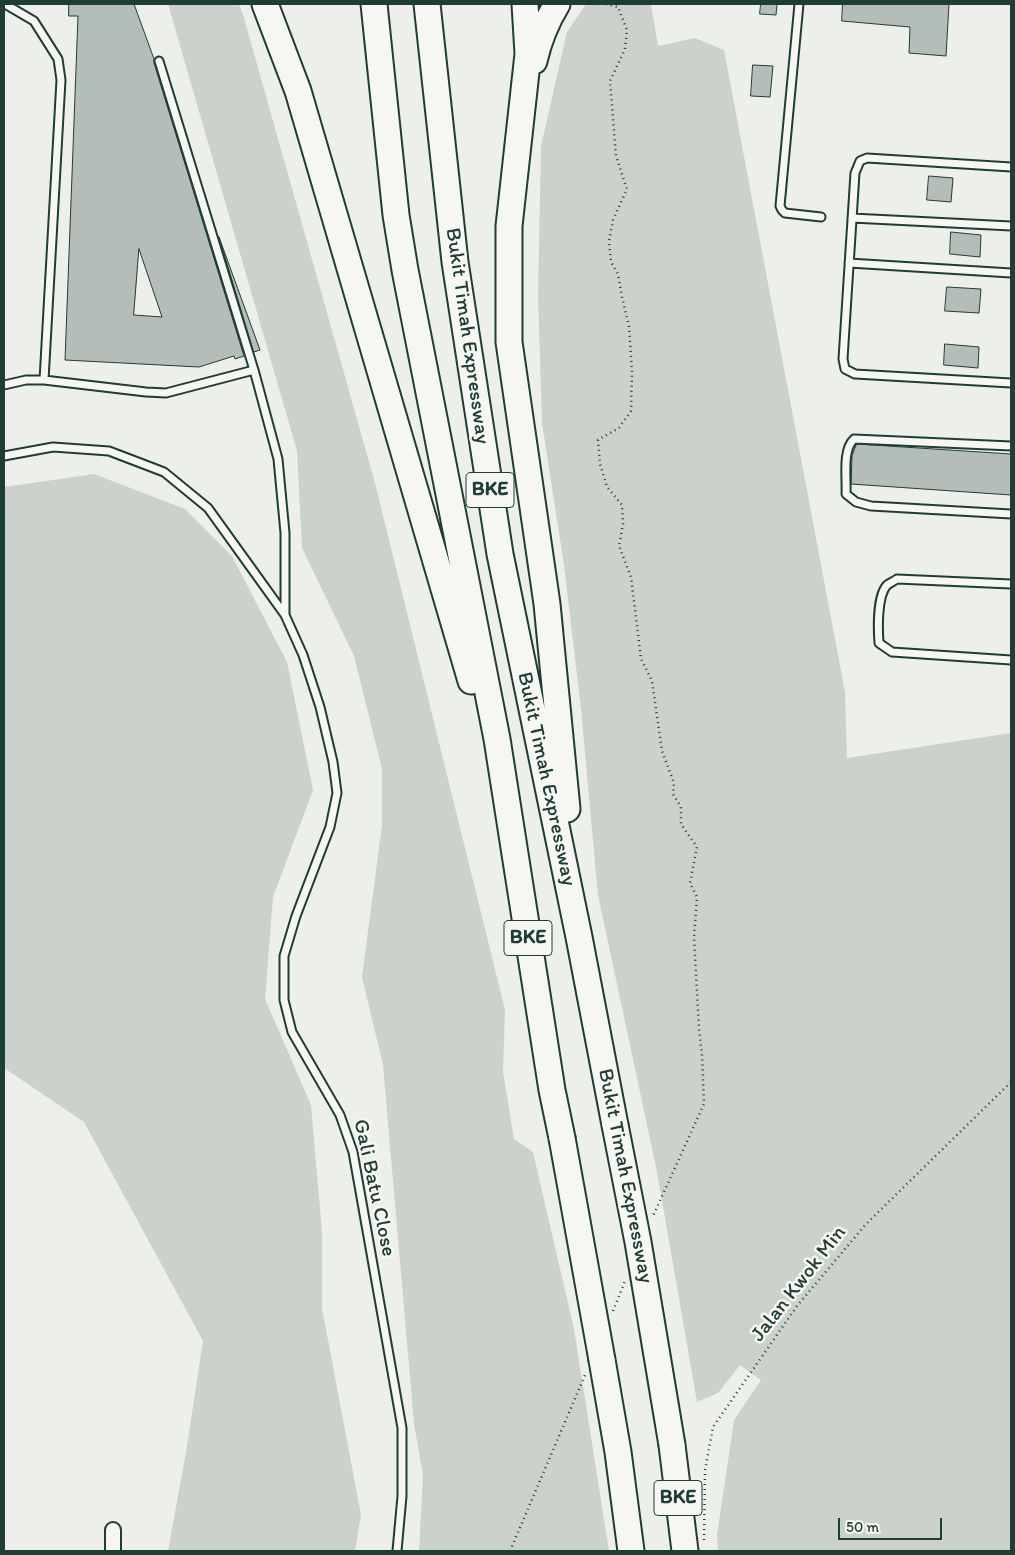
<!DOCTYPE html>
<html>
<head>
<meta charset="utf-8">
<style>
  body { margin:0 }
  #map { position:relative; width:1015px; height:1555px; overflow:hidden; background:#edefea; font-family:Itim,sans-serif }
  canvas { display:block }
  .frame { position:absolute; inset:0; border:5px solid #1f3d34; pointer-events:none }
  .scale { position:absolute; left:838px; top:1518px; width:104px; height:22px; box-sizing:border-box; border:2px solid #1f3d34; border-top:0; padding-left:6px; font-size:15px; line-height:18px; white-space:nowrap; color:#1f3d34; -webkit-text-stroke:4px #f6f6f2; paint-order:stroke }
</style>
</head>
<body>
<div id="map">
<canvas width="1015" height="1555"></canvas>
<div class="frame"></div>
<div class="scale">50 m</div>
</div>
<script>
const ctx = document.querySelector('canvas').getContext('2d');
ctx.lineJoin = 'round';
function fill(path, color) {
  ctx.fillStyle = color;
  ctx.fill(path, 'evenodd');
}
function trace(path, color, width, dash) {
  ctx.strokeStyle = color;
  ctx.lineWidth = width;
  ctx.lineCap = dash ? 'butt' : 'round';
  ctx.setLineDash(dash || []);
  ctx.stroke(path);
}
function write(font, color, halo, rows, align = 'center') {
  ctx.font = font + ' Itim,sans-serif';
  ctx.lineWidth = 5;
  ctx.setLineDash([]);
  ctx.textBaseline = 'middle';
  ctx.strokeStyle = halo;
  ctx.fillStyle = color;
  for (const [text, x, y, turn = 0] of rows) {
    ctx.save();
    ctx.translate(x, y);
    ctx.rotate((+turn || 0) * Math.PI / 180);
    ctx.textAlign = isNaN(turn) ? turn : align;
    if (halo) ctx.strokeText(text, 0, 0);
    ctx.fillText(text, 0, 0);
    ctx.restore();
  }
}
fill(new Path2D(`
  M168 4H239L244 18 375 483 505 1010 503 1072 514 1139 533 1152 574 1329 609 1551H419L423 1475 414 1424 383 1065 362 977 382 825V769L354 656 302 548 297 451Z
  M586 4H651L658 46 695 38 724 50 845 692 847 758 1011 733V1551H718L717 1535 734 1420 761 1380 740 1365 718 1393 697 1402 657 1172 598 895 581 709 564 565 542 423 538 295 541 146 567 32Z
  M94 474 185 509 232 556 287 662 313 790 273 897 265 999 311 1105 322 1232V1308L361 1515 355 1551H168L186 1452 203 1341 84 1122 4 1068V487Z`), '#cbd2cc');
const building = new Path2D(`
  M69 4H134L154 59V63L244 356 235 359 234 356 199 367 65 360 78 16H69ZM139 249 162 317 134 315Z
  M761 4H777L776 15 760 14Z
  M843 4H949L946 56 909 53 910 27 842 21Z
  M753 65 773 66 770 97 751 96Z
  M929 176 953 178 951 202 927 200Z
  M951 232 981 235 980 257 950 254Z
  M219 237 260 350 254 352Z
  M947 287 981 289 979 313 945 311Z
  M945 344 979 347 978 368 944 365Z
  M857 444 1011 454V495L851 484 852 456Z`);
fill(building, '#b4bdb8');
trace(building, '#1f3d34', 1);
const lane = new Path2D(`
  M5 4 34 21 58 59 61 80 44 380
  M799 4 780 206 782 210 785 213 821 217
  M159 61 254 370 278 459 285 533V614
  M1011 167 867 158 860 161 855 173 843 359 845 369 855 374 1011 383
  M852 218 1011 226
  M849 263 1011 273
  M4 385 26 380H44L146 392 166 393 254 370
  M1011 446 854 439C842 450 847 478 846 494L856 502 871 506 1011 514
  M4 456 53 447 109 451 164 472 208 508 285 615 303 655 320 707 333 762 337 793 330 827 296 916 284 956V1000L292 1032 340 1115 353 1152 402 1428V1496L397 1551
  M1011 584 897 579C894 581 890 583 887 585 877 596 878 629 879 643L892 652 1011 660`);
const street = new Path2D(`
  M113 1530V1551`);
const highway = new Path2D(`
  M265 4 298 91 471 681
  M374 4 396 215 405 270 497 739 552 1090 562 1138
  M427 4 455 262 500 554 579 937 615 1125
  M525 4 528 54 509 226V342L547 604 567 809
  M534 61C539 39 546 22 557 4
  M602 1360 618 1452 631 1551
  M672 1445 685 1551`);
trace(lane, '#1f3d34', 11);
trace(street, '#1f3d34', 18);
trace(highway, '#1f3d34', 29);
trace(new Path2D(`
  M606 4 618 7 627 30 625 49 610 81 616 156 627 189 613 220 609 241 611 262 618 274 622 297 629 326 632 372 631 411 619 428 598 440 600 464 607 487 622 505 623 524 619 546 631 577 641 659 652 681 662 751 674 783 673 794 681 807V824L697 847 690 883 697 897 694 938 699 1029 702 1054 704 1104 653 1216
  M613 1311 625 1281
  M704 1540 705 1470 713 1427 797 1306 866 1224 1011 1082
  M510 1551 585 1375`), '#1f3d34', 2.5, [1, 4]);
trace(lane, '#f6f6f2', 7);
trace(street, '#f6f6f2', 14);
trace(highway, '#f6f6f2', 25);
const highwayBridge = new Path2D(`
  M615 1125 638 1242 672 1445
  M562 1138 602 1360`);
trace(highwayBridge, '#1f3d34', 29, []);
trace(highwayBridge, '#f6f6f2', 25);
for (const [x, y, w] of [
  [490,490,48],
  [528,938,48],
  [678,1498,48]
]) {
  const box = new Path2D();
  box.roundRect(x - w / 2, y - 17.5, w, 35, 4);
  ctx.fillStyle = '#f6f6f2';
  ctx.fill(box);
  trace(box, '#1f3d34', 1);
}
write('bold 20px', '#1f3d34', null, [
  ["BKE",490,490],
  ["BKE",528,938],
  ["BKE",678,1498]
]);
write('21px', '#1f3d34', '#f6f6f2', [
  ["Bukit Timah Expressway",467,336,82],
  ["Bukit Timah Expressway",546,779,78],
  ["Bukit Timah Expressway",625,1176,79],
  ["Gali Batu Close",374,1188,78],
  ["Jalan Kwok Min",799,1284,-52]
]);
</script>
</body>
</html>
